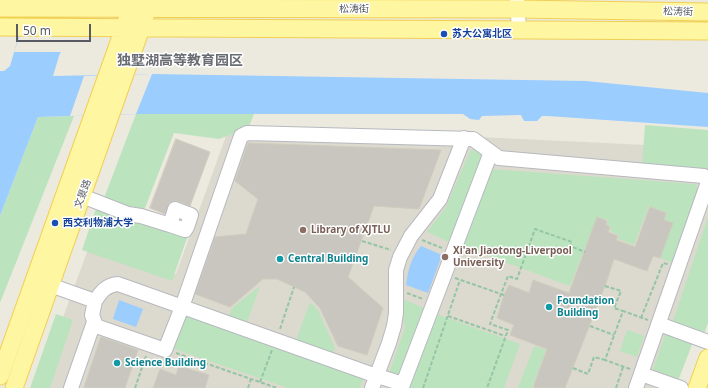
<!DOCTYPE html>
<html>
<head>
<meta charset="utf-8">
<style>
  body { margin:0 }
  #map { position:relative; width:708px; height:388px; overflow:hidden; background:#eceadf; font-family:"Noto Sans",sans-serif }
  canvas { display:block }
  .scale { position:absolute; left:16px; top:24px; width:75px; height:18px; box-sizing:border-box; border:2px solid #585b61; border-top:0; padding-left:5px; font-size:12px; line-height:14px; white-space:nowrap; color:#585b61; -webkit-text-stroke:3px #fff; paint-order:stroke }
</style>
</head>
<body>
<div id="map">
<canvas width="708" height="388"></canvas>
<div class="scale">50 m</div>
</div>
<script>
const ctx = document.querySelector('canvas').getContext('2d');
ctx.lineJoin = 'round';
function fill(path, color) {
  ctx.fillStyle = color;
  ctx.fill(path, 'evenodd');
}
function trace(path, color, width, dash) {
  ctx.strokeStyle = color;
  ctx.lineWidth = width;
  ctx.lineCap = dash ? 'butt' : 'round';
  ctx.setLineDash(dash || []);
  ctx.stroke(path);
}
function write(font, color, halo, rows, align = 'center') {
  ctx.font = font + ' "Noto Sans","Noto Sans SC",sans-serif';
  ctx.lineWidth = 3;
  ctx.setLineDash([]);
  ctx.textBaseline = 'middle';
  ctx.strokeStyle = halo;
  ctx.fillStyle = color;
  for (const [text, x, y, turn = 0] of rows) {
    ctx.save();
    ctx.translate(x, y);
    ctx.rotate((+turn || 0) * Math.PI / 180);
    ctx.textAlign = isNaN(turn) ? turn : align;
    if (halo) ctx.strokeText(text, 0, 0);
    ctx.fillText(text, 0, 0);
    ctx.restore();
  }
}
fill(new Path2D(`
  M230 125 708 148V270L666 388H37L90 244 176 274Z`), '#dcd9ce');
fill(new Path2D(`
  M136 114H254L248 129 219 139 174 133 145 208 140 211 104 198Z
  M74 116 0 303V216L38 117Z
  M645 125 708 130V171L642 165Z
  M474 149C480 151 482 153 482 159L451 243 427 232 446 207 470 151Z
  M491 169 696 184 698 190 673 263 660 258 673 223 664 219 667 213 649 206 634 245 618 239 619 235 610 231 611 226 607 225 608 220 597 217 570 286 461 246Z
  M97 206 187 238 172 281 82 250Z
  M708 217V323L704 334 672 324Z
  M260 286 246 325 228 319 232 308Z
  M400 298 427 309 401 377 389 373 405 328Z
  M310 302 318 310 335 348 332 356 295 343Z
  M56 314 73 320 50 388H30Z
  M186 314 363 379 360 388H288L174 349Z
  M436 314 520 344 504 388H410Z
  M627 330 644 336 637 357 620 351Z
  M666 332 693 342 678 381 652 372Z
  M534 346 546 350 532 388H518Z`), '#bbe4be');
fill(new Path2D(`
  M29 0H82L59 56 53 76 152 74 586 81 708 93V127L547 116H542L537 121H524L521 115 482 116 479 120 470 119 463 114H140L38 117 0 216V71H4L10 66Z
  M421 246 442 255 428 293 406 285C408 270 411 258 421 246Z
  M119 300 143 309 136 327 113 319Z`), '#9ccdff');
fill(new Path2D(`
  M32 0H84L62 52H14Z
  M152 74 136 114 70 116 84 76Z`), '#eceadf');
const building = new Path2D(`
  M176 139 210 152 190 206 178 201H173L169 203 165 214 150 208Z
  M248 143 441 150 419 209 374 206 348 277 383 308 367 355 338 346 320 308 305 292 277 279H263L230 307 195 294 215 237 246 234 258 199 235 181Z
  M650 207 666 213 664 220 673 223 660 258 653 256 647 271 614 259 605 286 565 388H533L547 349 510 335 514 325 497 318 504 295 509 285 529 293 533 280 569 293 597 217 607 221 606 225 610 227 608 232 618 236 616 240 635 247Z
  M101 337 138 350 125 388H84Z
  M179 366 209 375 205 388H153L160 369 176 375Z`);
fill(building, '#c8c6bf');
trace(building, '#d0ccbe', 1);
const minor = new Path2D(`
  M517 0 519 29
  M82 196 128 214 141 216 170 225
  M175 209 191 215 187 227 185 230 170 225Z
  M50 285 95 301C101 292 106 285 118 284L371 374 403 384 402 388
  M95 301 92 315 96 326 165 350 182 307 241 136 247 133 473 139 499 158 704 176 708 182 636 388
  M659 324 708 342
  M641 374 681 388
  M403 384 491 152
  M71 388 94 322
  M372 388 389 343 394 326 396 313V270L400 257 411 236 440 199 464 138`);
const major = new Path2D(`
  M0 8 517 9 708 12
  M0 27 708 31
  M0 376 128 17
  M14 388 145 17
  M697 388 708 358`);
trace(minor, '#b7b9bf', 16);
trace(major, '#f1cf53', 19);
trace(new Path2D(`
  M422 240 442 248
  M362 241 391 250
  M455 278 501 294 490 324 508 330 487 388
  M605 286 621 291 614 308 623 311
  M407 293 423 299
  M504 295 501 294 508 276 517 279 535 229 572 242 570 246 585 252
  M448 316 505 336
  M641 318 663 263 668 264
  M590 326 614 335
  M280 329 294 287
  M176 353 277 388
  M573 368 588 374 594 357 605 360
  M630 369 605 360 623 311 648 320
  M260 382 272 350
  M135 388 146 356
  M248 388 251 379
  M423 388 460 280
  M616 388 623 367`), '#94c5a5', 2, [4, 2]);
trace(minor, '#fff', 14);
trace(major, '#fff6a1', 17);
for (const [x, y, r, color] of [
  [444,34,4,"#1a4fb4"],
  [55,223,4,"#1a4fb4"],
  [303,230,4,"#8d6e63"],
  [445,257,4,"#8d6e63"],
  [280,259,4,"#0f9aa8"],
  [549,307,4,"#0f9aa8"],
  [117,363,4,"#0f9aa8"]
]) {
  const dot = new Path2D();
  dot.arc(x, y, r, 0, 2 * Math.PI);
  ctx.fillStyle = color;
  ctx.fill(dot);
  trace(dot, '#fff', 1.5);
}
write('10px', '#585b61', '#fff', [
  ["松涛街",354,9],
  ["松涛街",678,12,1],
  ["文景路",83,194,-70]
]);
write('bold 10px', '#164399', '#fff', [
  ["苏大公寓北区",452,34],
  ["西交利物浦大学",63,223]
], 'left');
write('bold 10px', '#785e54', '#fff', [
  ["Library of XJTLU",311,230],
  ["Xi'an Jiaotong-Liverpool",453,251],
  ["University",453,263]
], 'left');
write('bold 10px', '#0d838f', '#fff', [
  ["Central Building",288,259],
  ["Foundation",557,301],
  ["Building",557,313],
  ["Science Building",125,363]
], 'left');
write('bold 14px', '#696d73', '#fff', [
  ["独墅湖高等教育园区",180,61]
]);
</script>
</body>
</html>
